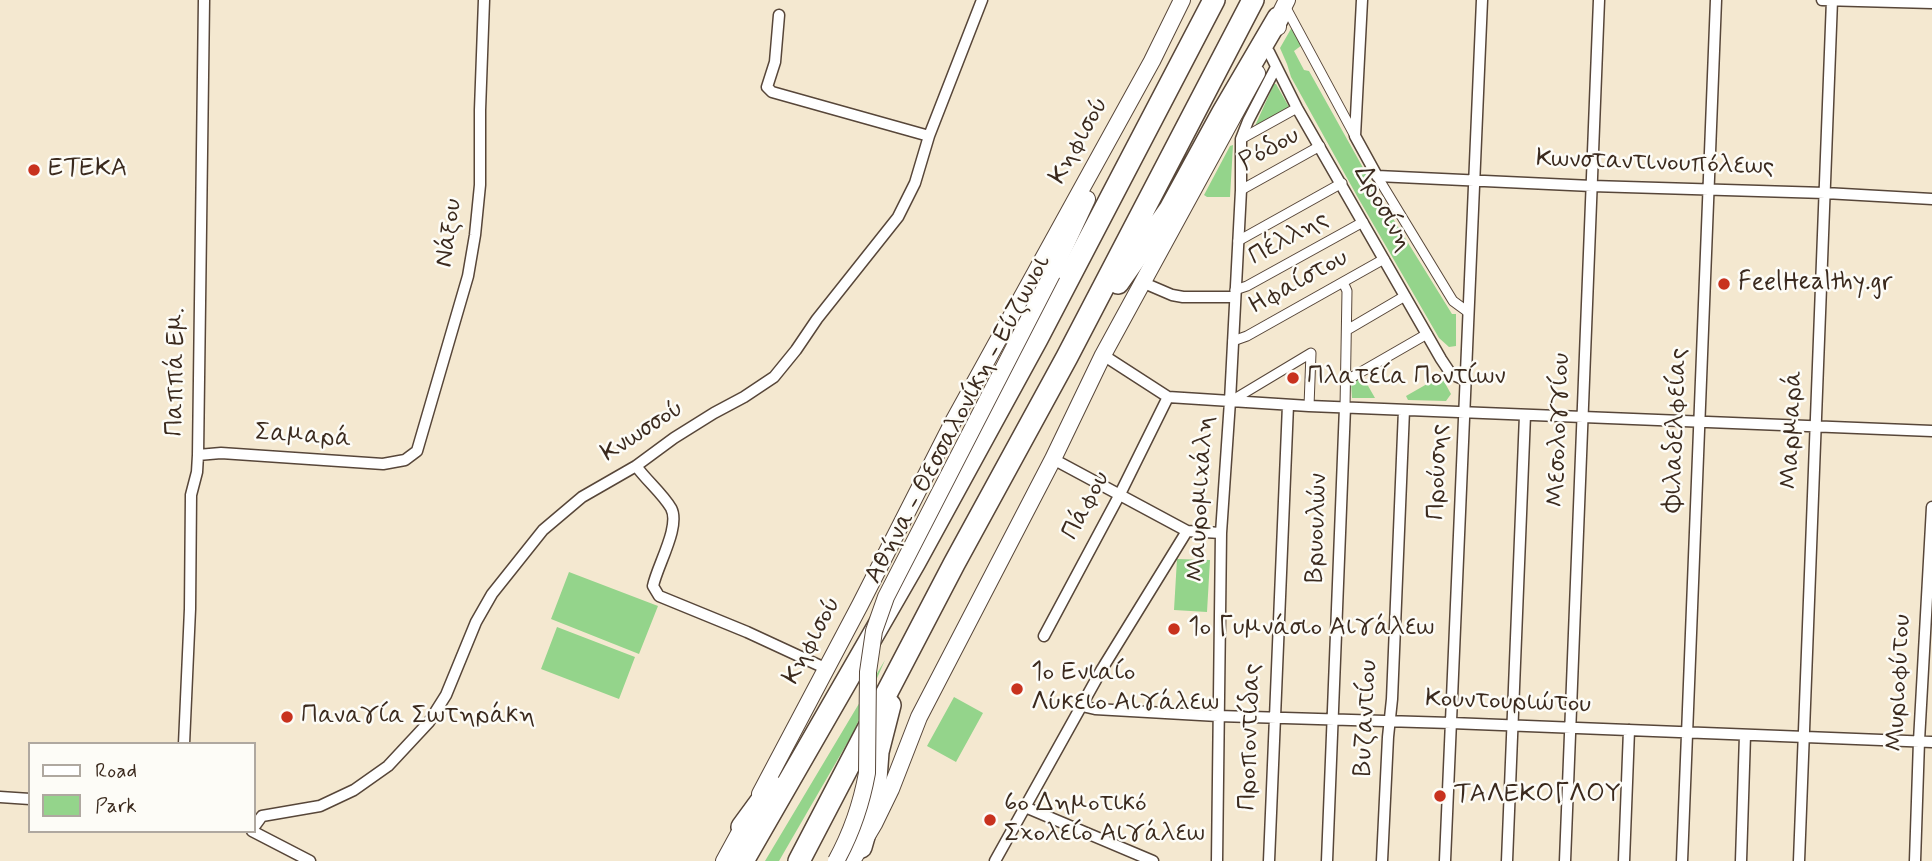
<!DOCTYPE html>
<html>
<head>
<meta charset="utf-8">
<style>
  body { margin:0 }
  #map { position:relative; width:1932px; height:861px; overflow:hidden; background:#f4e8d0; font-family:Mynerve,sans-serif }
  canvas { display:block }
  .legend { position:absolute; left:28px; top:742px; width:228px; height:91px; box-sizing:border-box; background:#fdfcf7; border:2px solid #afa8a0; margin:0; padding:9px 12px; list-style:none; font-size:21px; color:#3b2a1e }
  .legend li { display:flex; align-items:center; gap:14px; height:35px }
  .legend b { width:35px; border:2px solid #afa8a0 }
</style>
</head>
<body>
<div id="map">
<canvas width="1932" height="861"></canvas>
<ul class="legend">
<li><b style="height:9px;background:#fff"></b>Road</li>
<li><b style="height:19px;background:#94d48b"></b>Park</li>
</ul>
</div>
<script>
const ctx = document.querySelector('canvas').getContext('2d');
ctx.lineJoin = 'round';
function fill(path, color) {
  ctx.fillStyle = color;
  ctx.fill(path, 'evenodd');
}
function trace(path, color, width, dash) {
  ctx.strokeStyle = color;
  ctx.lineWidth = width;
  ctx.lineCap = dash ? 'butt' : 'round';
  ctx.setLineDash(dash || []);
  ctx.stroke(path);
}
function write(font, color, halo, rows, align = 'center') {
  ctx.font = font + ' Mynerve,sans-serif';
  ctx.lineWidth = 5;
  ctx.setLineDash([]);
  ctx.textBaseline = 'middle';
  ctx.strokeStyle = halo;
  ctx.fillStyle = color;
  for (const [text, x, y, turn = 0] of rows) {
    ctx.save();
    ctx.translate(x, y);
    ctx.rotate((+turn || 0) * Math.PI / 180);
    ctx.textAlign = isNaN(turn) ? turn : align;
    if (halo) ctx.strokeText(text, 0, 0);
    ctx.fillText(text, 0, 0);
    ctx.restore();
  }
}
fill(new Path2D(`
  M1292 27 1302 45 1294 51 1304 70 1309 71 1376 191 1452 314H1456V346L1449 347 1439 338 1357 196 1291 77 1287 64 1280 48Z
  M1274 84H1276L1289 107 1254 128Z
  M1233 145 1230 197H1207L1204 195 1230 146Z
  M1441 376 1451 394 1446 401 1408 400 1406 396Z
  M1363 377 1375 398H1352L1351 383Z
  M1177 559 1210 560 1207 612 1174 610Z
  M569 572 658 606 639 654 551 619Z
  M557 627 635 657 619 699 541 669Z
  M885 660 853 733 779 861H765Z
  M954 697 983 713 956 762 927 746Z`), '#94d48b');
const pedestrian = new Path2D(`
  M1285 6 1355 136
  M1241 139 1297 108
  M1377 176 1453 301 1468 312
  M1241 190 1320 146
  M1238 241 1342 183
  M1343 282 1347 291 1345 407
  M1235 290 1247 286 1363 222
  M1347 330 1405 296
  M1233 341 1247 336 1384 259
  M1347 380 1427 334
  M1231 401 1311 353 1309 406`);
const minor = new Path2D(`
  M1362 0 1355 136 1377 176 1592 186 1825 193 1932 199
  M1822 0 1932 3
  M779 15 775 62 767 87 772 92 929 136
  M1269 52 1297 108 1441 359 1451 374 1465 380
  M1144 283 1172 295 1183 297H1235
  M1103 355 1168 397 1309 406 1932 431
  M198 455 221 453 383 464 405 460 417 451 468 276 475 235 480 185V110L484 0
  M1053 459 1187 531 1221 533
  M636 466C647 481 662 493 671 508 681 526 657 566 653 586L659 596 747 632 827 669
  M1044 636 1120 494 1168 397
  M1082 706 1095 709 1218 716 1451 723 1932 742
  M184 744 190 609 191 495 197 472 198 455 204 0
  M0 797 30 799
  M1025 807 1153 861
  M254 827 262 816 320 806 354 790 388 766 429 722 446 695 476 622 492 594 543 530 582 497 636 466 674 438 714 413 744 397 774 377 796 350 817 319 898 217 915 183 929 136 982 0
  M252 831 310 861
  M995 861 1102 669 1187 531
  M1217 861 1221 533 1230 401 1241 190V139L1248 121 1276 67
  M1269 861 1288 405
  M1327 861 1345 407
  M1382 861 1388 737 1392 699 1404 410
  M1445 861 1482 0
  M1507 861 1525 415
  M1565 861 1599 0
  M1624 861 1629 730
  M1682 861 1716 0
  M1741 861 1745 735
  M1799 861 1832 0
  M1915 861 1919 741 1932 507`);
const secondary = new Path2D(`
  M1278 27V18L1287 0
  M1052 274 1087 199
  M760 794 860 605 954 420 1152 61 1182 0
  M724 861 748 817
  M852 861 874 824 891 789 919 717 1053 459 1103 355 1257 73`);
const motorway = new Path2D(`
  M1118 283 1170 209 1223 112 1278 18
  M742 827 772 786
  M861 847 871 812 875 793 878 752 890 705
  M743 861 915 562 1037 339 1214 0
  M799 861 954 564 1067 357 1253 0`);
trace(pedestrian, '#574639', 11);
trace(minor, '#574639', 13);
trace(secondary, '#574639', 18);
trace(motorway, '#574639', 24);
trace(pedestrian, '#fff', 9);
trace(minor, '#fff', 10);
trace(secondary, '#fff', 16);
trace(motorway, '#fff', 21);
const secondaryBridge = new Path2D(`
  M836 861C852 832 861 806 867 773L868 672 874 631 886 597 1052 274`);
trace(secondaryBridge, '#574639', 18, []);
trace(secondaryBridge, '#fff', 16);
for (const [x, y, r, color] of [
  [34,170,7,"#c8321e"],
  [1724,284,7,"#c8321e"],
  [1293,378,7,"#c8321e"],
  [1174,629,7,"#c8321e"],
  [1017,689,7,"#c8321e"],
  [287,717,7,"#c8321e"],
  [1440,796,7,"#c8321e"],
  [990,820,7,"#c8321e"]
]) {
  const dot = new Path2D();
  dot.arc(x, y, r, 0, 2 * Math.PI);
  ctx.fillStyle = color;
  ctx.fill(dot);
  trace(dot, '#fdfcf7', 2.5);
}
write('26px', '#3b2a1e', '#fdfcf7', [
  ["Κηφισού",1080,141,-61],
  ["Ρόδου",1270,150,-29],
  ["Κωνσταντινουπόλεως",1655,164,2],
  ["Δροσίνη",1382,209,61],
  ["Νάξου",450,233,-82],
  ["Πέλλης",1289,239,-29],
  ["Ηφαίστου",1299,283,-29],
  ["Παππά Εμ.",177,372,-89],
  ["Αθήνα - Θεσσαλονίκη - Εύζωνοι",959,420,-62],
  ["Μεσολογγίου",1560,430,-88],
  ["Φιλαδελφείας",1677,430,-88],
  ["Μαρμαρά",1793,430,-88],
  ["Κνωσσού",643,432,-33],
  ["Σαμαρά",303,437,4],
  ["Προύσης",1439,472,-88],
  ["Μαυρομιχάλη",1202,499,-87],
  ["Πάφου",1087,506,-62],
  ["Βρυουλών",1318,528,-88],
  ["Κηφισού",813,641,-62],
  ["Μυριοφύτου",1900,683,-87],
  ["Κουντουριώτου",1508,703,2],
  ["Βυζαντίου",1367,718,-87],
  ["Προποντίδας",1251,737,-88]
]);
write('26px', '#3b2a1e', '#fdfcf7', [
  ["ΕΤΕΚΑ",48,170],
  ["FeelHealthy.gr",1738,284],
  ["Πλατεία Ποντίων",1307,378],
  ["1ο Γυμνάσιο Αιγάλεω",1188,629],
  ["1ο Ενιαίο",1031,674],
  ["Λύκειο Αιγάλεω",1031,704],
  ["Παναγία Σωτηράκη",301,717],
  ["ΤΑΛΕΚΟΓΛΟΥ",1454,796],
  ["6ο Δημοτικό",1004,805],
  ["Σχολείο Αιγάλεω",1004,835]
], 'left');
</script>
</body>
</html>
